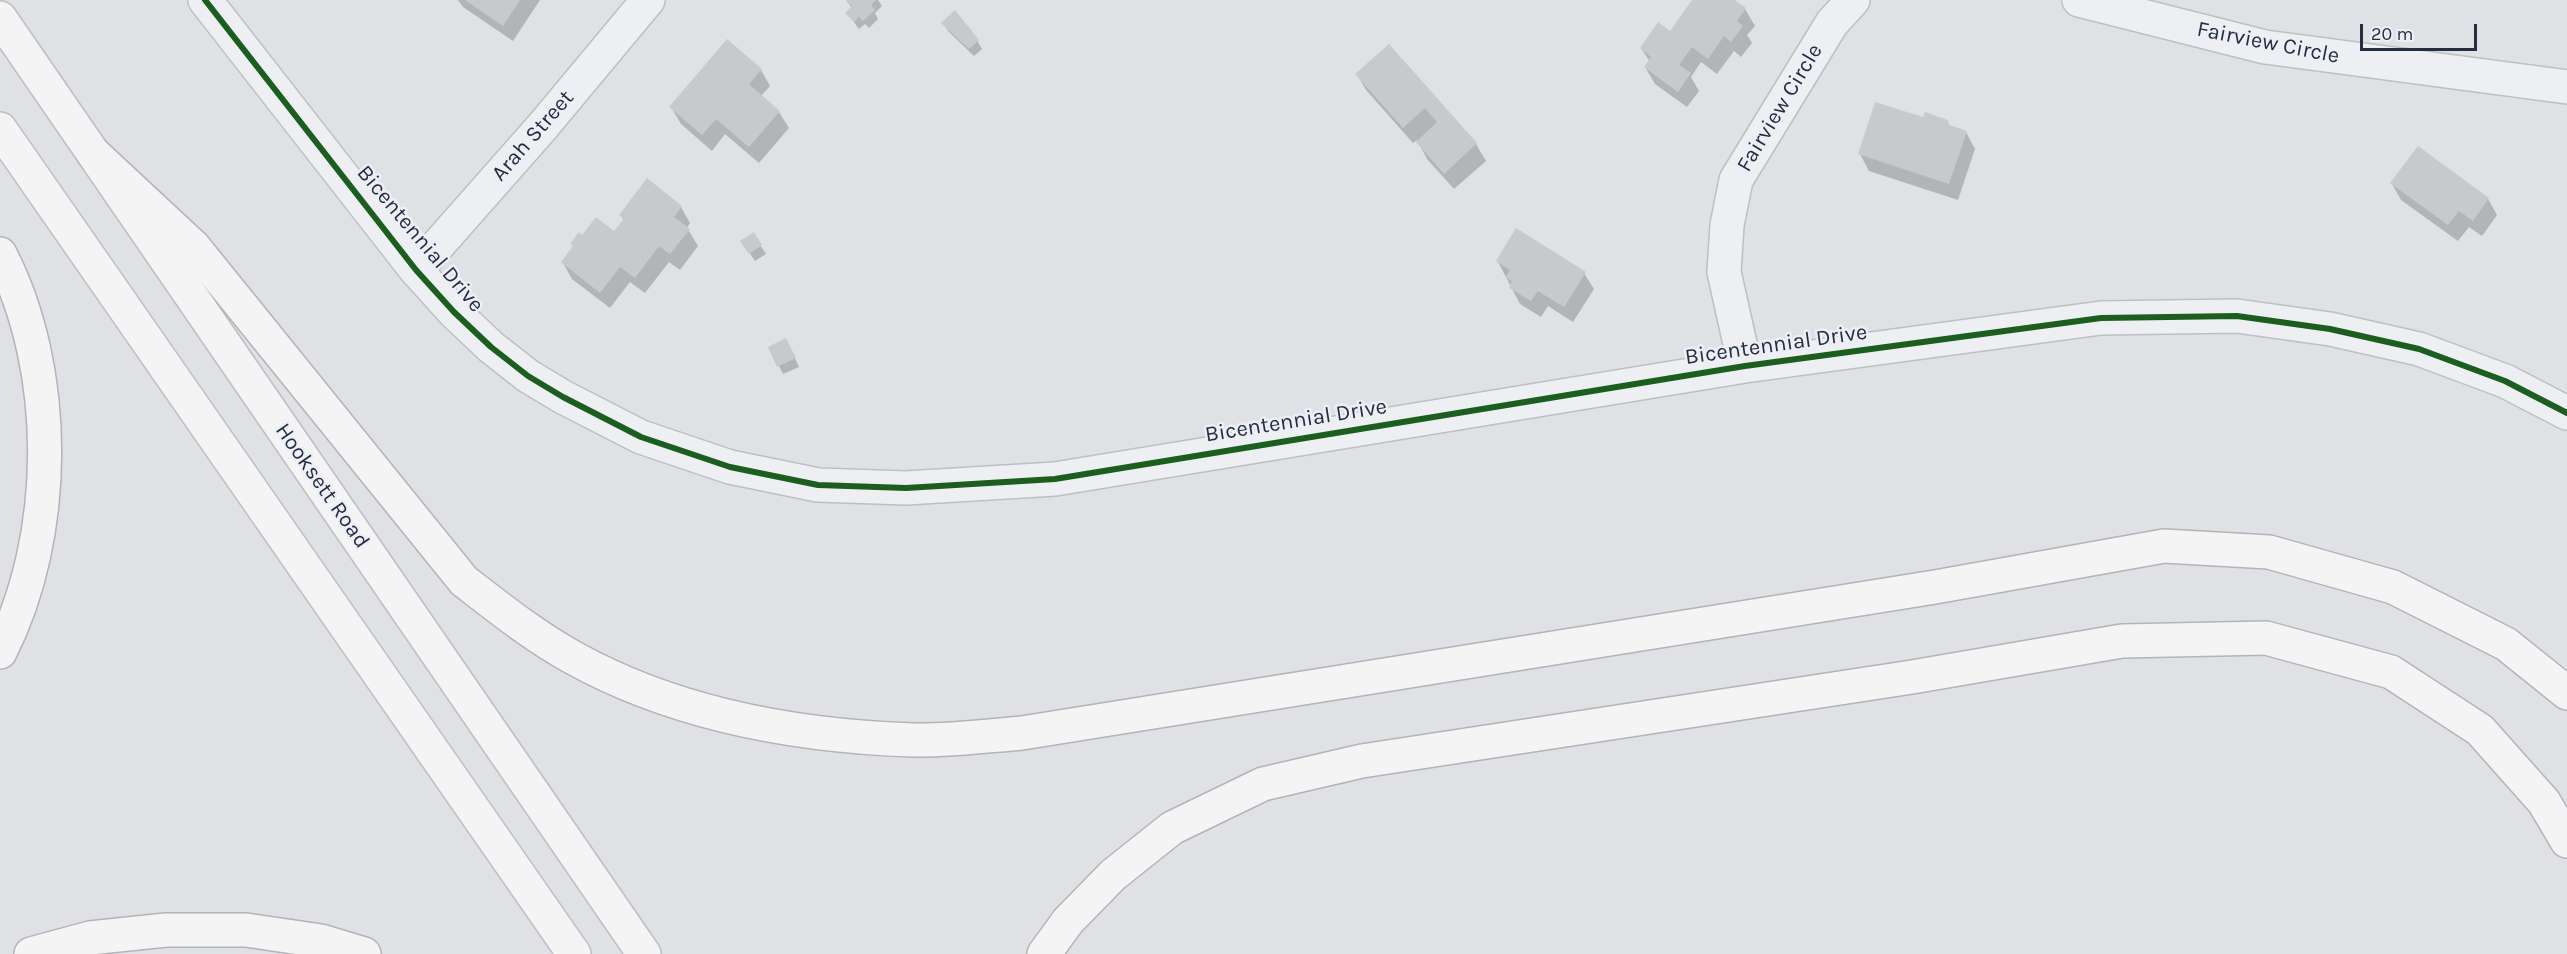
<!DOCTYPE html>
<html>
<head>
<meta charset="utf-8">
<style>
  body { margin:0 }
  #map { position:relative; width:2567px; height:954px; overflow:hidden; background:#e0e1e5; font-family:Karla,sans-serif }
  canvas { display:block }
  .scale { position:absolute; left:2360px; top:24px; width:117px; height:27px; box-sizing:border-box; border:3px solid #252d3f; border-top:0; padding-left:8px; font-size:18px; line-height:21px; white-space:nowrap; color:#252d3f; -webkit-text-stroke:4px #eceff5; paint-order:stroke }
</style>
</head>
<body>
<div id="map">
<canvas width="2567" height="954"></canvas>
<div class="scale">20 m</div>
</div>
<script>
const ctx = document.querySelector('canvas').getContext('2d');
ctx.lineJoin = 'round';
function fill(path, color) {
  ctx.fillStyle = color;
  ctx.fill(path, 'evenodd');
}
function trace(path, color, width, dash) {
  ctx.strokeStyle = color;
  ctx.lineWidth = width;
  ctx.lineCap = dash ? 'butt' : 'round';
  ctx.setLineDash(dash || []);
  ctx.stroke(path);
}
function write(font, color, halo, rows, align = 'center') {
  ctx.font = font + ' Karla,sans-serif';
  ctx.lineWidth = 5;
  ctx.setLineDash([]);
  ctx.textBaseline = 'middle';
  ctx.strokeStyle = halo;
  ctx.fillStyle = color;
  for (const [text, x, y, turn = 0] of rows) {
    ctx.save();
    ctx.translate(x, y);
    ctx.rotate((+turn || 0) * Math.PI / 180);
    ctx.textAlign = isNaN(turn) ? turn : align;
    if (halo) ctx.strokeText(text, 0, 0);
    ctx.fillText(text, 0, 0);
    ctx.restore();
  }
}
fill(new Path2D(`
  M458 0H540L513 41 463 7Z
  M846 0H878L882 6 875 13 878 19 869 28 865 24 859 29 847 13 852 8Z
  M1694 0H1732L1745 9 1755 26 1747 35 1752 43 1741 57 1734 51 1717 74 1701 62 1691 77 1699 91 1687 107 1655 84 1645 67 1650 62 1641 48 1671 33Z
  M955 12 970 29 982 49 974 56 948 31 943 23Z
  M1389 46 1476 144 1486 161 1454 189 1427 159 1417 140 1413 143 1366 90 1357 74Z
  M761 70 770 86 761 96 779 112 789 128 759 163 725 134 712 151 681 124 671 107Z
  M1924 119 1947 121 1950 127 1966 132 1975 149 1958 200 1869 171 1860 154Z
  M2392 184 2488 199 2497 215 2482 236 2469 227 2458 241 2401 200Z
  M681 207 690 223 687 228 698 246 680 270 669 262 645 293 630 282 610 308 572 279 563 263 574 247 572 244 582 237 614 233 624 221 621 215Z
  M753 234 766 254 755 261 747 249Z
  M1498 262 1584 273 1594 289 1573 322 1548 306 1541 317 1520 304Z
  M790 348 799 367 783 374 779 366Z`), '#0003');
fill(new Path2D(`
  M465 0H520L503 26Z
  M846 0H876L871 5 875 10 863 21 859 17 854 22 845 13 852 6Z
  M1692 0H1735L1746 8 1737 21 1743 26 1731 42 1724 36 1708 59 1692 47 1679 65 1691 73 1678 92 1644 67 1651 57 1640 48 1658 22 1670 31Z
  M955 10 979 40 969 49 941 23Z
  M727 39 762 69 749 84 780 111 749 147 716 119 702 135 669 107Z
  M1389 44 1477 143 1444 174 1416 142 1437 122 1425 108 1403 128 1355 74Z
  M1875 102 1923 117 1925 112 1948 120 1947 124 1967 131 1949 184 1858 154Z
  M2418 146 2489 198 2473 221 2459 211 2448 225 2390 183Z
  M647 178 682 206 674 217 690 229 670 254 659 246 635 278 620 267 600 293 561 262 573 246 570 244 579 232 582 235 596 217 614 231 624 219 619 215Z
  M1516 228 1586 272 1564 307 1538 291 1531 301 1509 288 1512 281 1505 277 1510 270 1496 261Z
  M754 232 762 245 749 254 740 241Z
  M786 338 796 358 777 367 768 347Z`), '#c8c9cd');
const minor = new Path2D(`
  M205 0 416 270 454 312 491 347 528 376 563 397 641 437 730 467 818 485 906 488 1055 479 1745 366 2101 318 2237 316 2330 329 2419 349 2505 381 2567 413
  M2079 0 2265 47 2567 87
  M416 270 543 126 648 0
  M1745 366 1724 272 1727 225 1736 180 1832 23 1853 0`);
const major = new Path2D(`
  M0 18 644 954
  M0 129 574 954`);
const highway = new Path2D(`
  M93 153 194 247 464 581C499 608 534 636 572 657 676 715 795 736 913 740 949 741 986 736 1022 733L1935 587 2164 546 2269 552 2393 587 2506 644 2567 693
  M0 254C60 370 59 536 0 652
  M31 954 90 938 166 930H246L321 941 364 954
  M1044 954 1068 921 1113 875 1172 828 1263 784 1362 761 1912 677 2122 641 2266 638 2391 672 2480 730 2544 802 2567 841`);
trace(minor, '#bebfc3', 36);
trace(major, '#bbbec3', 36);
trace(highway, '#b2b4ba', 36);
trace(minor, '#eeeff2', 33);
trace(major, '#f4f4f5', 33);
trace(highway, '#f4f4f5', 33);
trace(new Path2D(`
  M205 0 416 270 454 312 491 347 528 376 563 397 641 437 730 467 818 485 906 488 1055 479 1745 366 2101 318 2237 316 2330 329 2419 349 2505 381 2567 413`), '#1b5e20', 6);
write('22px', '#252d3f', '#eceff5', [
  ["Fairview Circle",2268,43,11],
  ["Fairview Circle",1780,108,-59],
  ["Arah Street",533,136,-49],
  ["Bicentennial Drive",420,239,50],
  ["Bicentennial Drive",1776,345,-8],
  ["Bicentennial Drive",1296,421,-9],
  ["Hooksett Road",322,486,55]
]);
</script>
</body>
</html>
